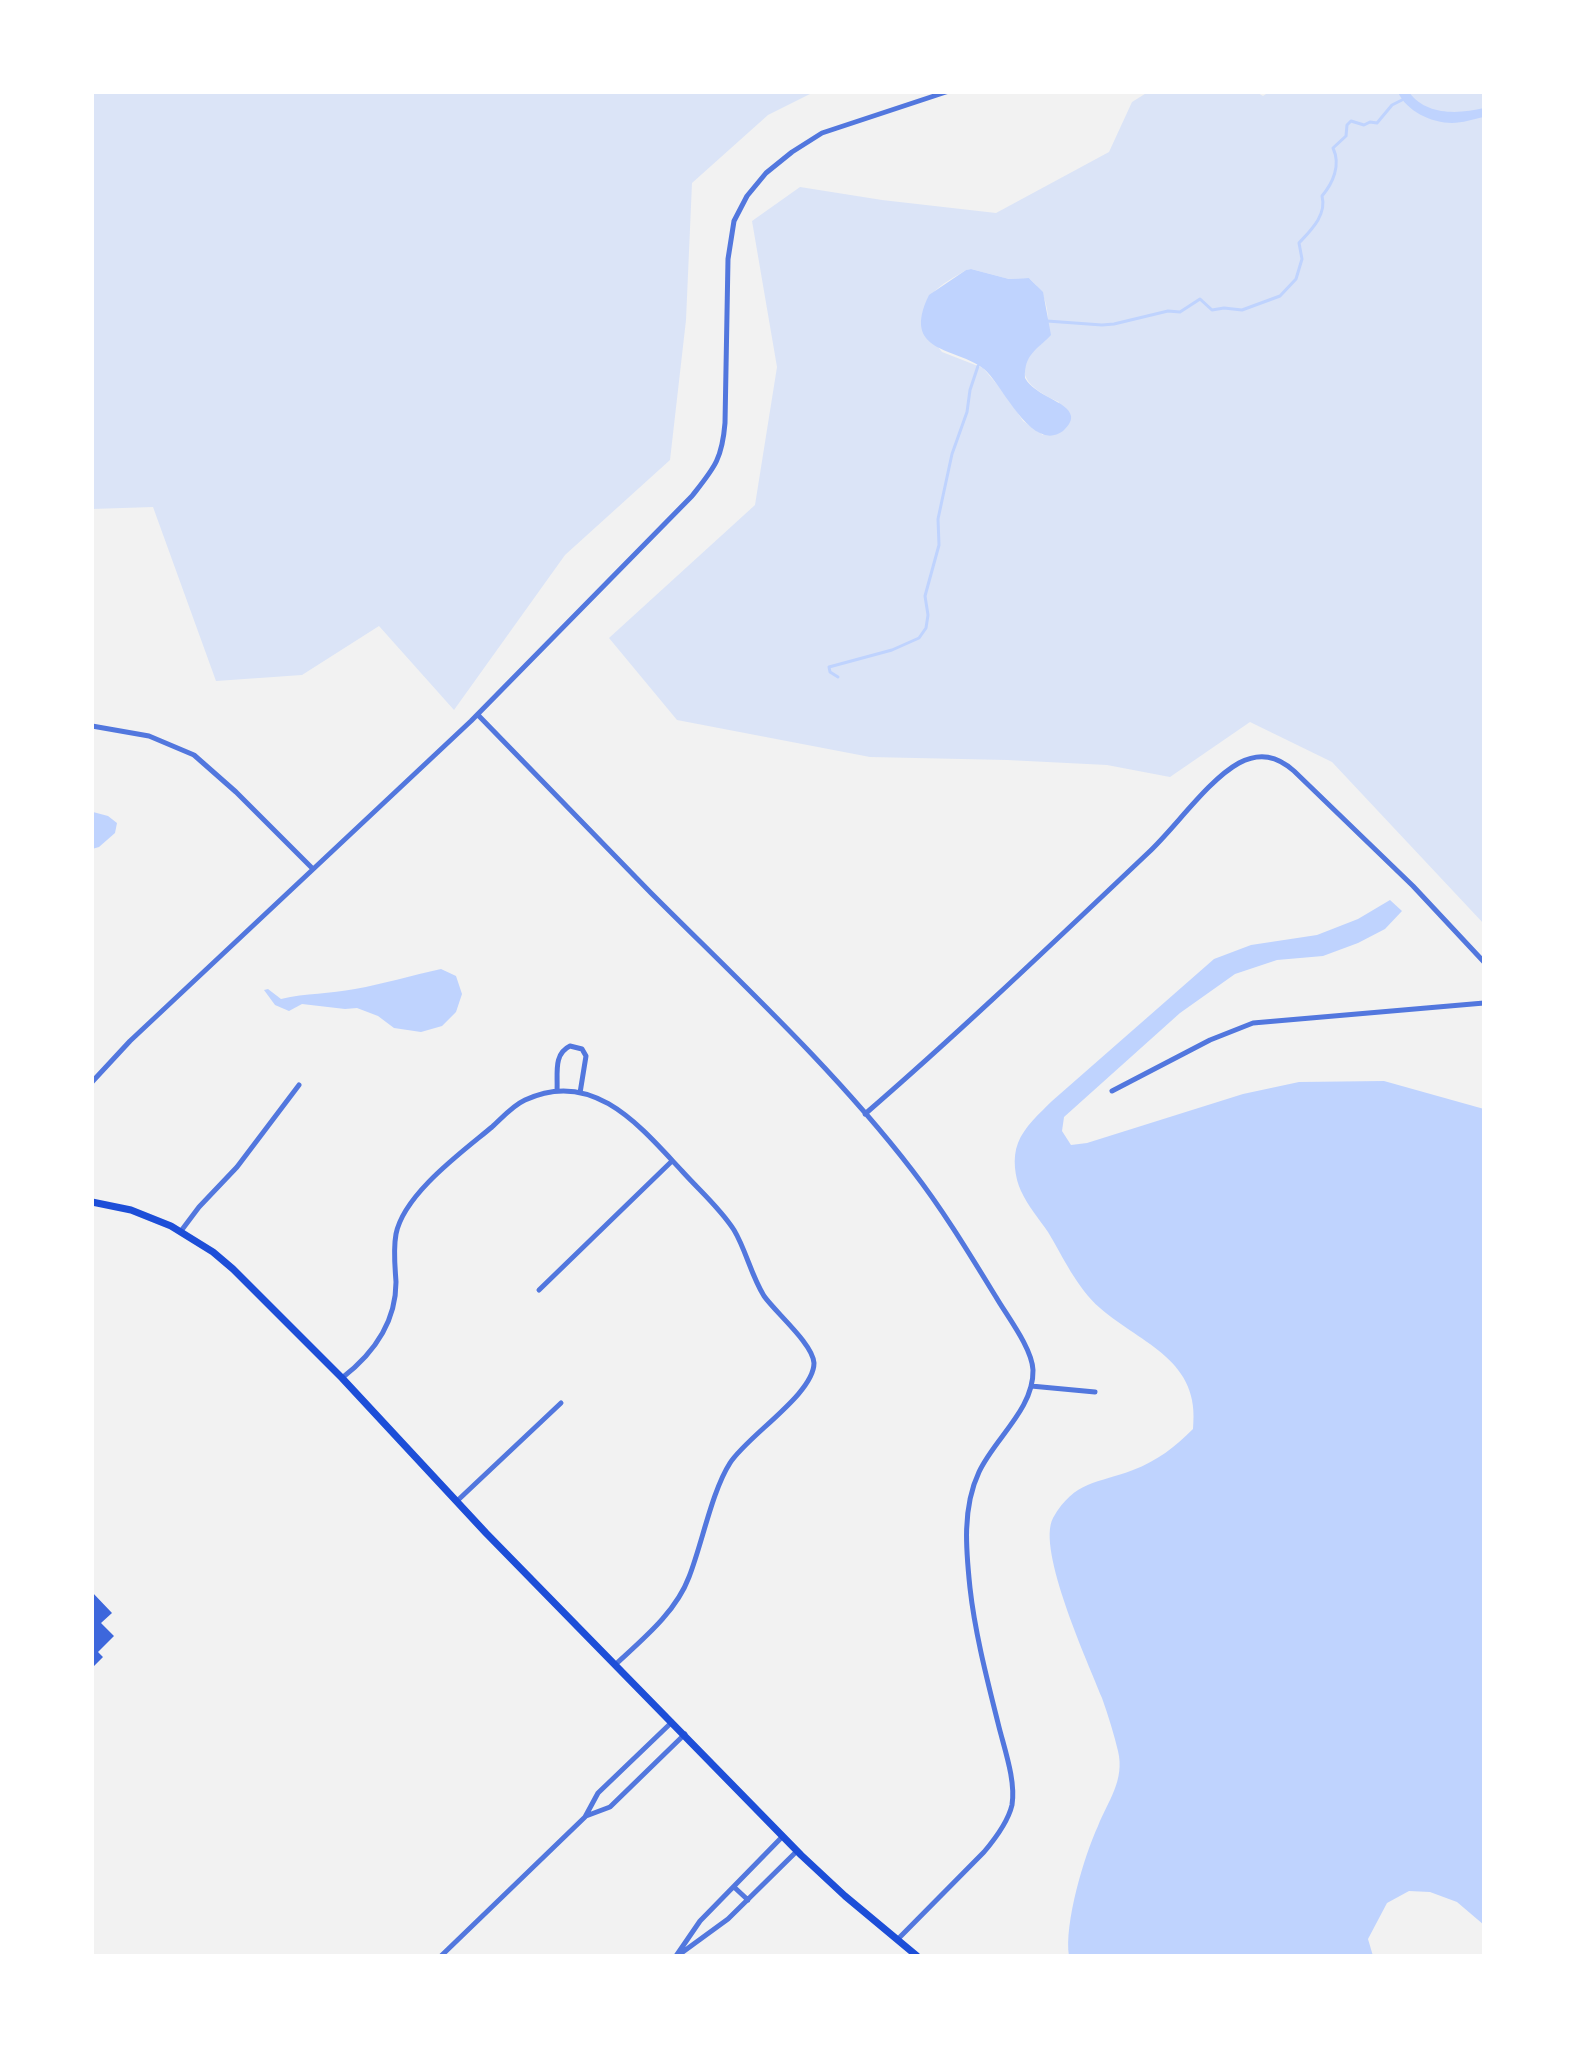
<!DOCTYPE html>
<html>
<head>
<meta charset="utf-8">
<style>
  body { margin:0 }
  #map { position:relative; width:1576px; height:2048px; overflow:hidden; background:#f2f2f2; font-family:Barlow,sans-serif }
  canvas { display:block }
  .frame { position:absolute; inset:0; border:94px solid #fff; pointer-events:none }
</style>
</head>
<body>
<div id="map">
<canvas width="1576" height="2048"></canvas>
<div class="frame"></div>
</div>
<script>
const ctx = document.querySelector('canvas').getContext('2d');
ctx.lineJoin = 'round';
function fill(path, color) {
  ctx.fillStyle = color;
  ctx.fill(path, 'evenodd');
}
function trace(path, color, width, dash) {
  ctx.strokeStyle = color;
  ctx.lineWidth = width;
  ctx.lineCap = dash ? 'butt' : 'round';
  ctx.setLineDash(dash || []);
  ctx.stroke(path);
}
fill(new Path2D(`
  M92 92H814L768 115 692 183 686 320 670 460 565 555 454 710 379 626 302 675 216 681 153 507 92 509Z
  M1148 92H1256L1263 96 1269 92H1484V924L1332 762 1250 722 1170 777 1107 765 1007 760 870 757 677 720 609 638 755 505 777 367 752 221 800 187 882 200 996 213 1109 152 1132 102ZM971 269 1009 279 1029 278C1049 295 1050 316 1046 340 1008 368 1025 387 1059 402L1043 435 1023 421 1006 395 983 368 942 352 923 328C921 293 940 286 966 270Z`), '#dbe4f7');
fill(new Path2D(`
  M1398 92H1409C1426 116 1459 114 1484 108V117C1474 119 1462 123 1452 123 1432 123 1406 111 1398 92Z
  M971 269 1009 279 1029 278 1043 292 1051 335C1037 350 1024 354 1025 378 1036 397 1068 401 1071 416 1072 422 1067 427 1063 431 1032 454 1003 385 984 369 957 347 900 354 929 295L966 270Z
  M93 812 108 816 117 823 115 833 99 847 92 849Z
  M1390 900 1402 911 1385 929 1358 943 1323 956 1277 960 1235 974 1180 1013 1064 1117 1062 1131 1071 1145 1087 1143 1243 1094 1299 1082 1384 1081 1484 1109V1925L1457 1902 1430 1892 1409 1891 1387 1903 1368 1939 1373 1956H1069C1064 1924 1084 1856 1098 1826 1108 1801 1125 1780 1118 1751 1114 1734 1108 1715 1102 1698 1089 1664 1036 1550 1053 1518 1075 1480 1097 1484 1133 1470 1157 1461 1175 1447 1193 1429 1201 1360 1143 1345 1100 1308 1077 1288 1063 1257 1048 1232 1039 1219 1028 1206 1021 1191 1015 1178 1012 1158 1018 1143 1024 1127 1040 1113 1052 1101L1214 959 1251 945 1317 935 1358 919Z
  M441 969 456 976 462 994 456 1012 442 1026 421 1032 394 1028 378 1016 357 1008 345 1009 302 1004 289 1011 275 1005 264 990 268 989 281 999C306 993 330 994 355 989 384 984 412 975 441 969Z`), '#bfd3fe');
trace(new Path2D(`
  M1047 321 1102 325 1114 324 1168 311 1180 312 1200 299 1212 310 1224 308 1242 310 1280 296 1296 279 1302 259 1299 243C1311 230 1327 215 1322 196 1333 183 1341 165 1333 148L1346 136 1347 125 1351 121 1364 125 1370 122 1377 123 1392 105 1402 100
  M838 677 830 672 829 667 892 650 919 638 926 628 928 615 925 596 939 545 938 519 952 454 967 412 970 390 978 366`), '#bfd3fe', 3);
fill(new Path2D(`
  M92 1592 112 1613 101 1623 114 1636 98 1652 103 1657 92 1668Z`), '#3d67dc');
trace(new Path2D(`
  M478 715C536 774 593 834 651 893 741 983 834 1069 912 1170 943 1210 969 1253 996 1297 1007 1316 1032 1348 1033 1370 1034 1409 994 1439 979 1472 962 1508 966 1550 970 1588 975 1633 987 1679 998 1723 1004 1748 1016 1780 1012 1805 1008 1822 995 1839 984 1852L898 1939
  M92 726 149 736 194 755 236 792 312 868
  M92 1082 130 1041 471 721 692 496C714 468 722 460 725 423L728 259 734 221 747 196 766 173 792 152 822 133 946 92
  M557 1091C558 1074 553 1054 570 1046L582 1049 586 1056 580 1093
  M1112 1091 1210 1040 1253 1023 1484 1003
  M865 1114C962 1030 1055 941 1148 853 1175 828 1208 780 1239 763 1260 752 1277 756 1294 771L1413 886 1484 962
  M181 1231 199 1207 237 1167 299 1085
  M539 1290 672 1161
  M342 1378C373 1354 396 1323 396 1282 395 1266 393 1250 396 1234 404 1194 462 1152 492 1127 502 1118 512 1106 525 1100 593 1068 640 1126 682 1171 699 1190 720 1208 734 1230 746 1250 751 1275 764 1296 776 1313 813 1344 814 1363 814 1394 747 1436 730 1463 712 1491 702 1544 689 1577 676 1612 643 1639 616 1664
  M1031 1386 1095 1392
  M457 1501 561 1403
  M586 1816 610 1807 685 1734
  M734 1887 748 1900
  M680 1954 728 1919 797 1851
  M441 1956 585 1817 598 1793 672 1722
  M676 1956 700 1921 783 1836`), '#5277de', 5);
trace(new Path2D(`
  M92 1202 131 1210 171 1226 213 1252 233 1269 342 1378 486 1533 801 1855 845 1896 917 1956`), '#1d4ed8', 7);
</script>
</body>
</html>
